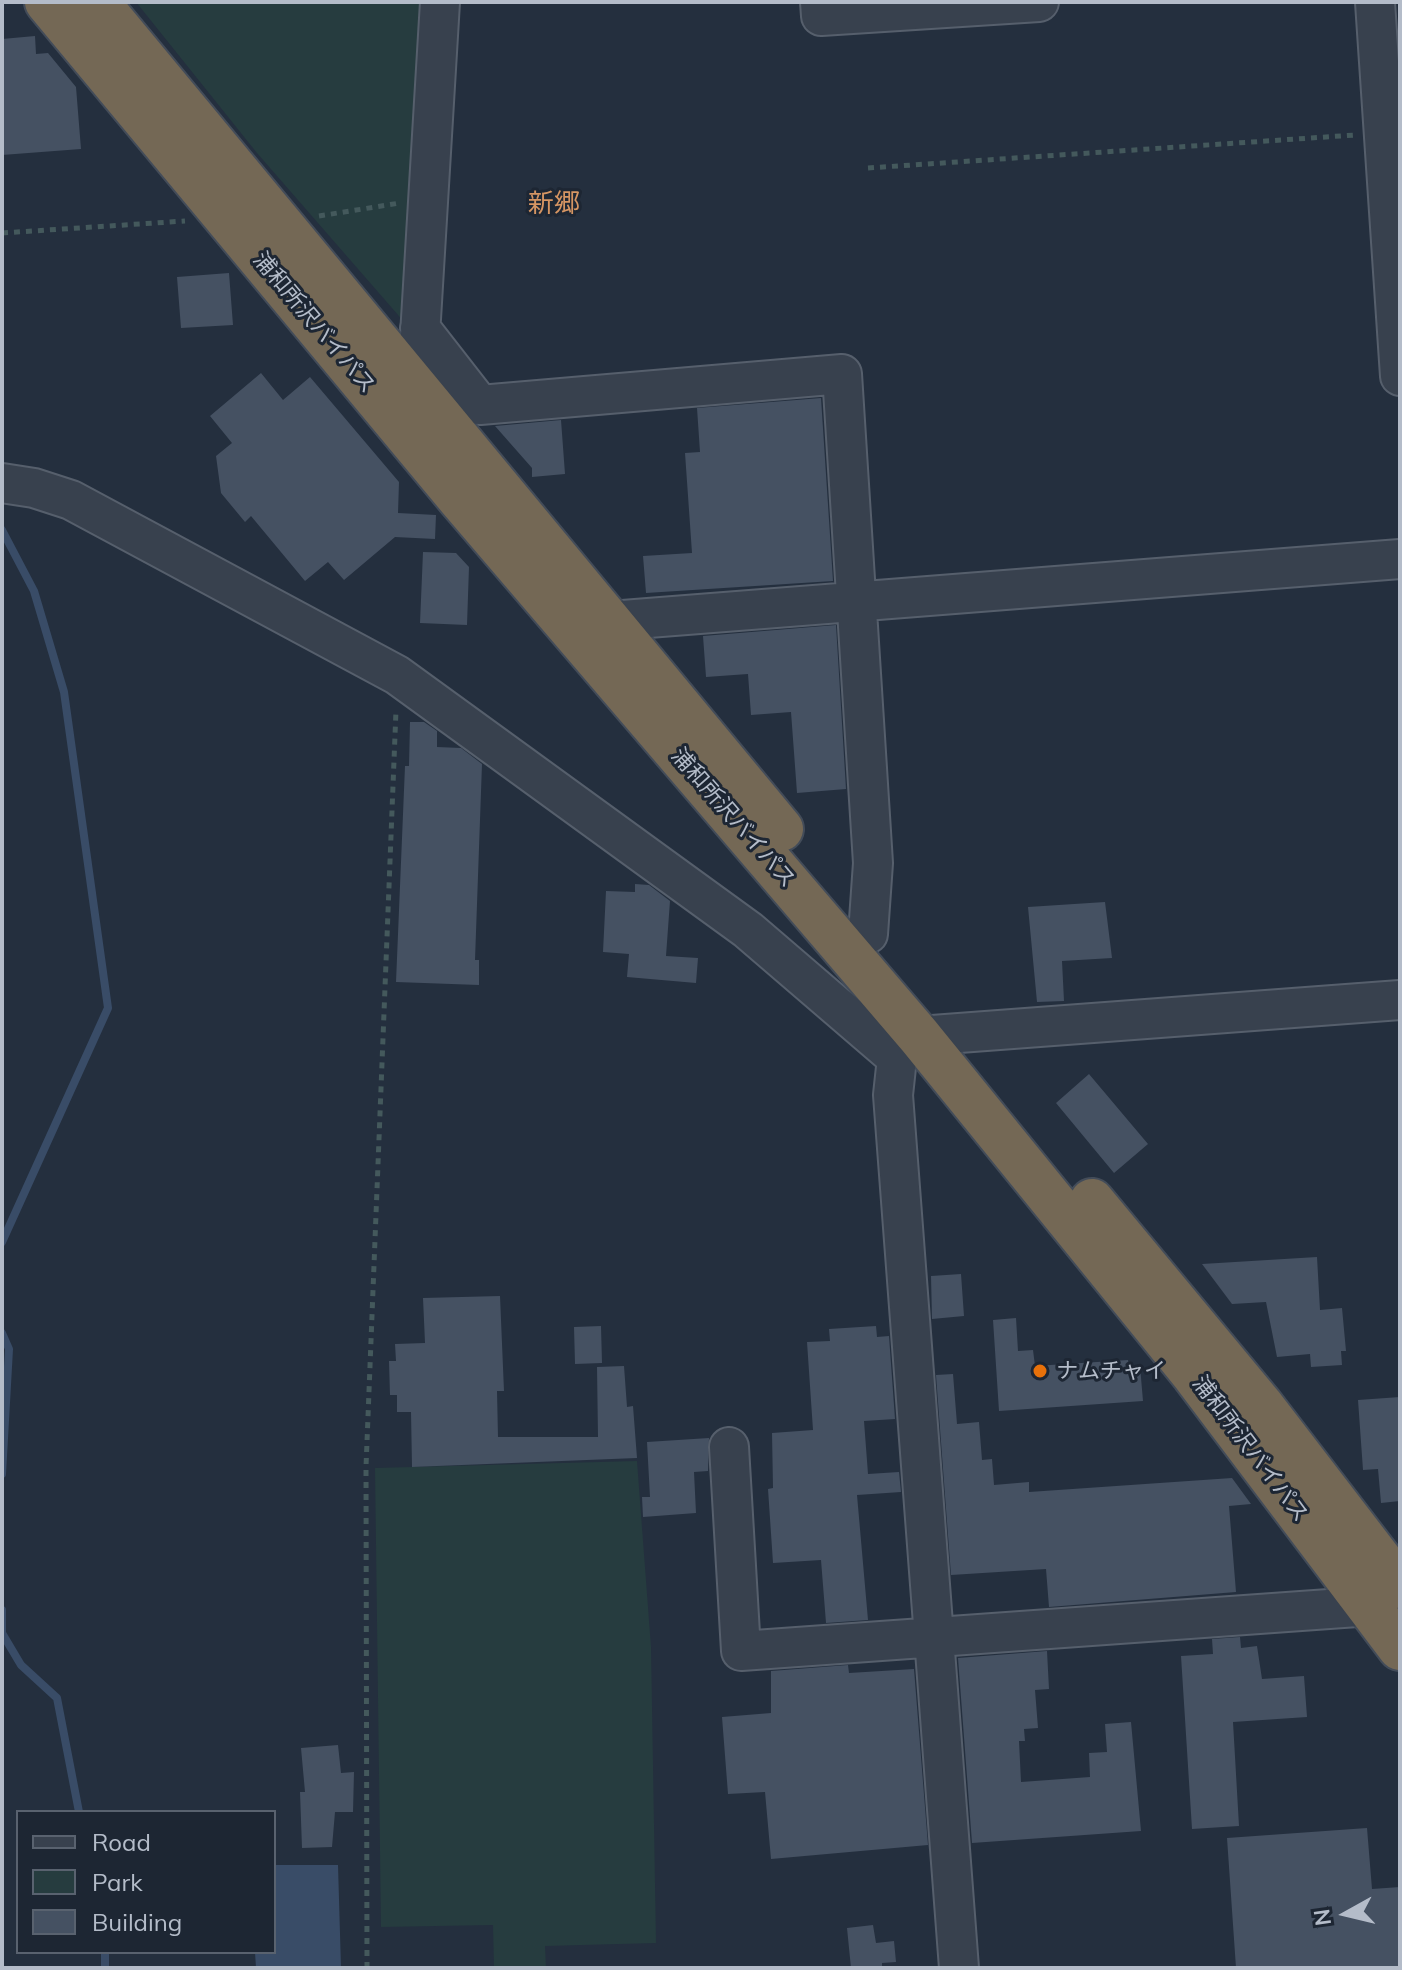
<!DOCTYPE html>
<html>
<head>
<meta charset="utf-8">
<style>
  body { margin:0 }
  #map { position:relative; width:1402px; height:1970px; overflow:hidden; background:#242f3e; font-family:Mulish,sans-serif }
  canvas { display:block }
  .frame { position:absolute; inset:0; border:4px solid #b4bcc9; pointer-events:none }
  .legend { position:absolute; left:16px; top:1810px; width:260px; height:144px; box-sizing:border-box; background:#1d2633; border:2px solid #59626f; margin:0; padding:10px 14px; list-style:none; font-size:24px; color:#b4bcc9 }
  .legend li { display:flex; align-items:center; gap:16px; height:40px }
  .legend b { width:40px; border:2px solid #59626f }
  .north { position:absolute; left:1306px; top:1874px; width:80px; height:80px; -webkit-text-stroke:6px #1d2633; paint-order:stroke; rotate:262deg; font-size:22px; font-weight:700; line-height:32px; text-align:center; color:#b4bcc9 }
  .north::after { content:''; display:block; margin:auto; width:28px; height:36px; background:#b4bcc9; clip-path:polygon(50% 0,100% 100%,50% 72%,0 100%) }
</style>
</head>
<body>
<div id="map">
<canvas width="1402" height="1970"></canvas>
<div class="frame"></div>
<ul class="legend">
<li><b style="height:10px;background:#38414e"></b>Road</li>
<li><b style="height:22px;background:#263c3f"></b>Park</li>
<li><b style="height:22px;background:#455162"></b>Building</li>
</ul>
<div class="north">N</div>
</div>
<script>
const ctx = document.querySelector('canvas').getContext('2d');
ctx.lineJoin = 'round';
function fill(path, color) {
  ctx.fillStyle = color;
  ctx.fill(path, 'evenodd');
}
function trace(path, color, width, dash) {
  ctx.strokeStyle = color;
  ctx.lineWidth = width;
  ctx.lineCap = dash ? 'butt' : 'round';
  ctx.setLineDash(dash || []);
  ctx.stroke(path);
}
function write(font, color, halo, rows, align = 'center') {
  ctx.font = font + ' Mulish,"Noto Sans JP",sans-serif';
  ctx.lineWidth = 6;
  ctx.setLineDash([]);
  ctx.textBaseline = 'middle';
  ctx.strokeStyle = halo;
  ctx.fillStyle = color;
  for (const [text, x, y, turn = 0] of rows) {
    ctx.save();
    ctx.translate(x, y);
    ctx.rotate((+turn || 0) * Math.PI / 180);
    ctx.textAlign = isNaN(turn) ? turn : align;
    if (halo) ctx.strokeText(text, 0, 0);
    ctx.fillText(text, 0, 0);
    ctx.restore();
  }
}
fill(new Path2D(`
  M136 2H432L412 331 257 153Z
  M637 1461 651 1647 656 1943 545 1946 546 1968H494L493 1925 381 1927 375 1468Z`), '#263c3f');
fill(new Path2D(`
  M274 1865H338L341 1968H256L255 1952H274Z`), '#394c67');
trace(new Path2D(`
  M2 530 34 591 64 692 108 1008 2 1242
  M2 1333 9 1349 2 1474
  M2 1610V1633L21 1665 57 1698 79 1812
  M105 1968V1952`), '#394c67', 8);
fill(new Path2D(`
  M35 36 36 54 48 53 76 87 81 149 2 155V39Z
  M229 273 233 325 181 328 177 277Z
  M261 373 283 400 310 377 399 482 398 513 436 515 435 539 395 537 344 580 328 562 305 581 251 516 245 522 221 493 216 456 232 443 210 416Z
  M821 398 833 581 646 593 643 556 692 553 685 453 700 452 697 408Z
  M561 420 565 474 532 477V468L495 426Z
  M423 552 456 553 469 567 467 625 420 623Z
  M836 625 846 789 797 793 791 712 751 715 748 674 706 677 703 636Z
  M410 722H424L437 731V747L461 748 482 764 475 960H479V985L396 982 405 766H409Z
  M635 884 649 885 670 901 666 956 698 958 696 983 627 977 629 954 603 952 606 891 635 892Z
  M1105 902 1112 958 1062 961 1064 1001 1037 1002 1028 907Z
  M1089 1074 1148 1144 1114 1173 1056 1103Z
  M1317 1257 1320 1310 1342 1308 1346 1351H1341L1342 1365 1311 1367 1310 1354 1277 1357 1266 1302 1232 1304 1202 1264Z
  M961 1274 964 1316 932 1319 931 1276Z
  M500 1296 504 1391H497L498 1437H598L597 1367 624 1366 627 1407 633 1406 637 1458 412 1467 411 1412H397V1395H390L389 1361H396L395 1344 425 1343 423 1298Z
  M1016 1318 1018 1351 1033 1350 1035 1366 1128 1360 1129 1367 1140 1366 1143 1401 999 1411 993 1320Z
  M601 1326 602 1363 575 1364 574 1327Z
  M876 1326 877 1337 889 1336 895 1419 864 1421 868 1474 899 1472 901 1492 857 1495 868 1620 826 1623 821 1560 773 1563 768 1489 773 1488 772 1433 813 1430 807 1342 830 1341 829 1329Z
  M953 1374 957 1424 979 1422 982 1460 992 1459 994 1485 1029 1482V1492L1232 1478 1251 1504 1229 1506 1236 1592 1049 1607 1046 1569 951 1575 936 1375Z
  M1400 1397V1501L1381 1503 1378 1469 1363 1470 1358 1400Z
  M709 1438 708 1471 694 1472 696 1513 643 1517 642 1497H650L647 1442Z
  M1240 1637 1241 1648 1257 1646 1262 1679 1304 1676 1307 1717 1233 1722 1239 1826 1192 1829 1181 1656 1213 1654 1212 1639Z
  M1047 1651 1049 1689 1035 1690 1038 1728 1024 1729 1025 1741H1019L1021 1782 1090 1777 1089 1753 1107 1752 1105 1724 1131 1722 1141 1831 972 1843 958 1658Z
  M848 1665 849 1673 914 1669 928 1845 771 1859 765 1792 728 1794 722 1717 771 1713V1671Z
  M338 1745 341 1773 354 1772 353 1812H335L332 1847 302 1848 300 1792H305L301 1748Z
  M1367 1828 1372 1889 1400 1887V1968H1236L1227 1838Z
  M873 1925 876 1943 894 1941 896 1962 882 1963V1968H851L847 1928Z`), '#455162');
const minor = new Path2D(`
  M820 2 821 16 1039 2
  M1375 2 1400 376
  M420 328 480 405 842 374 873 863 868 934
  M419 352 440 2
  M2 483 34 488 71 500 397 675 748 930 897 1058
  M610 621 1400 559
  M729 1447 741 1651 1371 1606
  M959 1968 893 1095 897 1058 919 1036 1400 1000`);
const highway = new Path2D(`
  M47 2 459 498 919 1036 1194 1375 1400 1648
  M97 2 781 829
  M1092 1201 1261 1405 1400 1586`);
trace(minor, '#565f6c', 42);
trace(highway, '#434c59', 48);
trace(new Path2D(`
  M868 168 1355 135
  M319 216 400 203
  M2 233 185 221
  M367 1968 366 1467 396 710`), '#44595c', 5, [6, 6]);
trace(minor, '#38414e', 38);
trace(highway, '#746855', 44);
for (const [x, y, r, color] of [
  [1040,1371,8,"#e8710a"]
]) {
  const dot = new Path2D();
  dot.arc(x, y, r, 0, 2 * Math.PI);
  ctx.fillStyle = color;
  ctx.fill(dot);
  trace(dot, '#1d2633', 3);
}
write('22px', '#b4bcc9', '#1d2633', [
  ["浦和所沢バイパス",314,323,50],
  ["浦和所沢バイパス",733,818,49],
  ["浦和所沢バイパス",1250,1449,53]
]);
write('22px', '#b4bcc9', '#1d2633', [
  ["ナムチャイ",1056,1371]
], 'left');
write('26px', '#d59563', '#1d2633', [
  ["新郷",554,204]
]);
</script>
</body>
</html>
